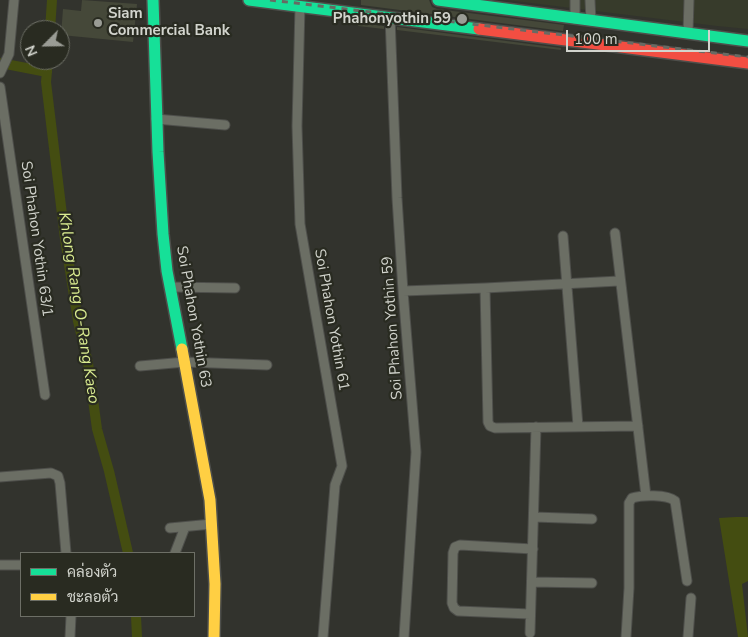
<!DOCTYPE html>
<html>
<head>
<meta charset="utf-8">
<style>
  body { margin:0 }
  #map { position:relative; width:748px; height:637px; overflow:hidden; background:#32332d; font-family:"Nunito Sans",Sarabun,sans-serif }
  canvas { display:block }
  .legend { position:absolute; left:20px; top:552px; width:175px; height:65px; box-sizing:border-box; background:#292b21; border:1px solid #6d6f66; margin:0; padding:6px 9px; list-style:none; font-size:15px; color:#d2d4cd }
  .legend li { display:flex; align-items:center; gap:10px; height:25px }
  .legend b { width:25px; border:1px solid #6d6f66 }
  .north { position:absolute; left:20px; top:20px; width:50px; height:50px; box-sizing:border-box; background:#292b21; border:1px solid #6d6f66; border-radius:50%; rotate:247deg; font-size:14px; font-weight:700; line-height:20px; text-align:center; color:#d2d4cd }
  .north::after { content:''; display:block; margin:auto; width:18px; height:22px; background:#9a9c95; clip-path:polygon(50% 0,100% 100%,50% 72%,0 100%) }
  .scale { position:absolute; left:566px; top:30px; width:144px; height:22px; box-sizing:border-box; border:2px solid #d2d4cd; border-top:0; padding-left:6px; font-size:15px; line-height:18px; white-space:nowrap; color:#d2d4cd; -webkit-text-stroke:4px #292b21; paint-order:stroke }
</style>
</head>
<body>
<div id="map">
<canvas width="748" height="637"></canvas>
<ul class="legend">
<li><b style="height:6px;background:#16e098"></b>คล่องตัว</li>
<li><b style="height:6px;background:#ffcf43"></b>ชะลอตัว</li>
</ul>
<div class="north">N</div>
<div class="scale">100 m</div>
</div>
<script>
const ctx = document.querySelector('canvas').getContext('2d');
ctx.lineJoin = 'round';
function fill(path, color) {
  ctx.fillStyle = color;
  ctx.fill(path, 'evenodd');
}
function trace(path, color, width, dash) {
  ctx.strokeStyle = color;
  ctx.lineWidth = width;
  ctx.lineCap = dash ? 'butt' : 'round';
  ctx.setLineDash(dash || []);
  ctx.stroke(path);
}
function write(font, color, halo, rows, align = 'center') {
  ctx.font = font + ' "Nunito Sans",sans-serif';
  ctx.lineWidth = 4.5;
  ctx.setLineDash([]);
  ctx.textBaseline = 'middle';
  ctx.strokeStyle = halo;
  ctx.fillStyle = color;
  for (const [text, x, y, turn = 0] of rows) {
    ctx.save();
    ctx.translate(x, y);
    ctx.rotate((+turn || 0) * Math.PI / 180);
    ctx.textAlign = isNaN(turn) ? turn : align;
    if (halo) ctx.strokeText(text, 0, 0);
    ctx.fillText(text, 0, 0);
    ctx.restore();
  }
}
fill(new Path2D(`
  M507 0H748V29L717 26Z`), '#373b2b');
fill(new Path2D(`
  M736 517H748V581L742 584 748 637H738L719 518Z`), '#444d11');
trace(new Path2D(`
  M50 30 52 0
  M48 60 46 82 65 239 78 321 88 363 97 429 109 471 128 553
  M0 63 47 72
  M136 616 137 637`), '#444d11', 10);
fill(new Path2D(`
  M82 0 137 4 133 42 61 35 63 9 81 11Z
  M361 0H429L432 7 437 9 564 25 563 31 361 5Z
  M358 23 384 26V29L358 26Z
  M397 27 561 48V50L397 30Z`), '#454839');
const street = new Path2D(`
  M575 0V19
  M590 0 591 21
  M300 6 297 126 300 224 342 466 335 485 323 637
  M390 17 397 198 403 291 416 452 404 637
  M688 33 689 0
  M0 73 9 54 14 0
  M0 87 45 395
  M156 119 225 125
  M615 233 646 496
  M563 236 578 426
  M170 287 235 288
  M485 288 488 422 490 426 495 428 638 426
  M403 291 485 288 619 281
  M140 366 185 362 267 365
  M0 477 51 473 58 476 60 483 66 553
  M534 517 592 519
  M170 528 212 524
  M175 553 185 527
  M0 565H21
  M532 582 592 583
  M530 614 458 611 454 608 452 603 453 553 455 547 460 545 533 549
  M530 633 536 427
  M70 637 71 616
  M626 637 629 588V503L632 498C641 495 667 494 675 501L687 581
  M688 637 691 598`);
const fast = new Path2D(`
  M153 0 158 152 163 234 167 271 182 349
  M249 0 479 29
  M438 0 748 41`);
const slow = new Path2D(`
  M182 349 210 500 215 584 214 637`);
const jam = new Path2D(`
  M479 29 748 63`);
trace(street, '#4e4f4b', 11);
trace(fast, '#4e4f4b', 14);
trace(slow, '#4e4f4b', 14);
trace(jam, '#4e4f4b', 14);
trace(street, '#6b6e64', 9);
trace(fast, '#16e098', 11);
trace(slow, '#ffcf43', 11);
trace(jam, '#f24e42', 11);
trace(new Path2D(`
  M270 0 748 57`), '#686a63', 3, [6, 6]);
for (const [x, y, r, color] of [
  [462,19,6,"#9a9c95"],
  [98,23,5,"#9a9c95"]
]) {
  const dot = new Path2D();
  dot.arc(x, y, r, 0, 2 * Math.PI);
  ctx.fillStyle = color;
  ctx.fill(dot);
  trace(dot, '#292b21', 2);
}
write('bold 15px', '#d2d4cd', '#292b21', [
  ["Siam",108,14],
  ["Commercial Bank",108,31],
  ["Phahonyothin 59",451,19,"right"]
], 'left');
write('15px', '#d2d4cd', '#292b21', [
  ["Soi Phahon Yothin 63/1",36,239,82],
  ["Soi Phahon Yothin 63",193,317,80],
  ["Soi Phahon Yothin 61",331,320,80],
  ["Soi Phahon Yothin 59",393,328,-94]
]);
write('italic 16px', '#dbed91', '#292b21', [
  ["Khlong Rang O-Rang Kaeo",78,308,81]
]);
</script>
</body>
</html>
